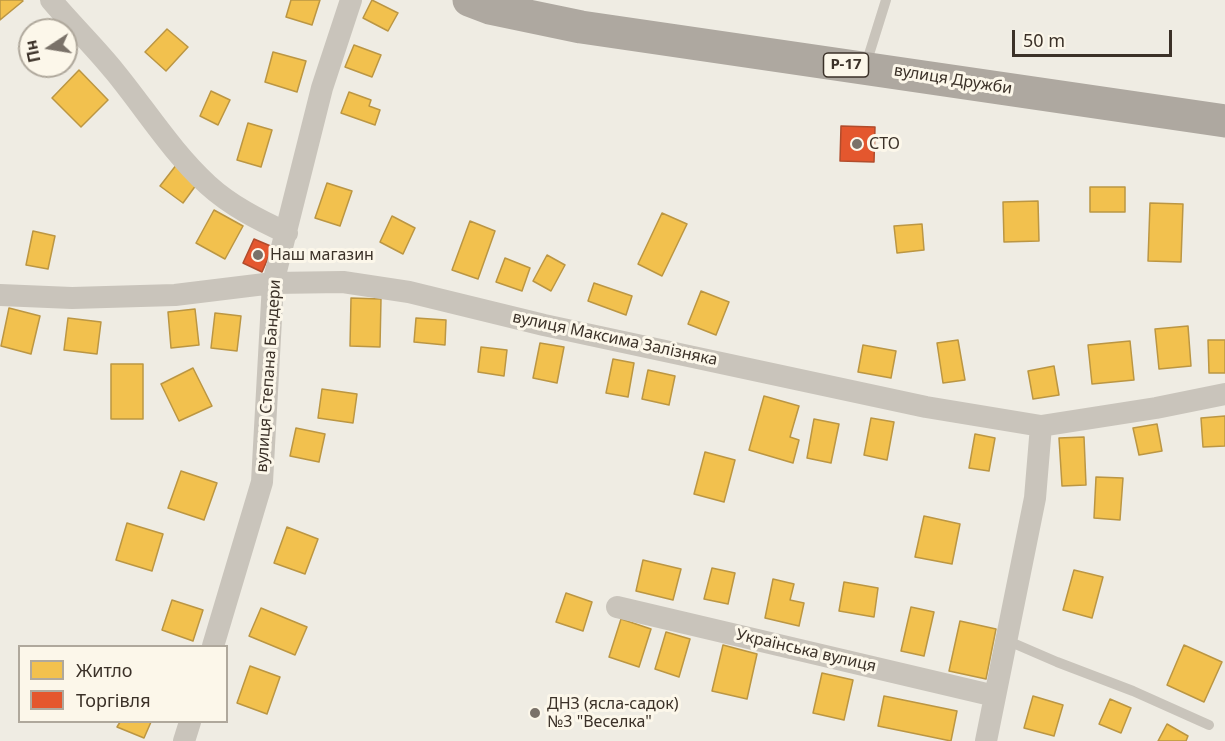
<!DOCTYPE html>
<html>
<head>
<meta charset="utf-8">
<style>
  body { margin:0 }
  #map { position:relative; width:1225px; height:741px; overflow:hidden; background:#efece3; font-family:"Noto Sans",sans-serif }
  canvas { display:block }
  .legend { position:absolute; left:18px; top:645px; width:210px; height:78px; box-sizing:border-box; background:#fcf7ea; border:2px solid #afa89c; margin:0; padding:8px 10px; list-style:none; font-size:18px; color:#3b3128 }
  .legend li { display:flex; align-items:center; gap:12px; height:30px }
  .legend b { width:30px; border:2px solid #afa89c }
  .north { position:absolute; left:18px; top:18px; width:60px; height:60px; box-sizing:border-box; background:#fcf7ea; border:2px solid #afa89c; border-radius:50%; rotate:258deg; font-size:16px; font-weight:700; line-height:24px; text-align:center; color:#3b3128 }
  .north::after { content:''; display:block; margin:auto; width:21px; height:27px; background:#7a7269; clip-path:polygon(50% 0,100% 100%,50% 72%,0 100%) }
  .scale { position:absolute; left:1012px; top:30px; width:160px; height:27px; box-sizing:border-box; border:3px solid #3b3128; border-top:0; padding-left:8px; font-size:18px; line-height:21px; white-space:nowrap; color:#3b3128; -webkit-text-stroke:4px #fcf7ea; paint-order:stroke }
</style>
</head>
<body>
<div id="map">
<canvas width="1225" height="741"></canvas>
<ul class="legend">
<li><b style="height:16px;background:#f2c14e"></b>Житло</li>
<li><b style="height:16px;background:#e4572e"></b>Торгівля</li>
</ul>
<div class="north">Пн</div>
<div class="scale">50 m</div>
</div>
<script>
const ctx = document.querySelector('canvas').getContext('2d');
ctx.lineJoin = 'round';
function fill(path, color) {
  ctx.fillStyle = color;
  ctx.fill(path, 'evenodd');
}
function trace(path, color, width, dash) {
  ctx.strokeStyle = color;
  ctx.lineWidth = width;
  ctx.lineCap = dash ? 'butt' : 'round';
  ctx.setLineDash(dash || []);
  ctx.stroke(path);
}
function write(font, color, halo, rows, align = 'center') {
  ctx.font = font + ' "Noto Sans",sans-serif';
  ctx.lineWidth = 6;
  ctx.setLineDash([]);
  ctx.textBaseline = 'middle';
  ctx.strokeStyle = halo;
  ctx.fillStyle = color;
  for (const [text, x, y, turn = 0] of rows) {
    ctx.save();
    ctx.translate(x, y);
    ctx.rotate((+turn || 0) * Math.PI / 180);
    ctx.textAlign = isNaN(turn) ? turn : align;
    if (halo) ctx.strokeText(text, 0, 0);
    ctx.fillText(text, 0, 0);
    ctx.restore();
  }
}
const homes = new Path2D(`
  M0 0H22L23 1 0 20Z
  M291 0H320L312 25 286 17Z
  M372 0 398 13 388 31 363 18Z
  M167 29 188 47 166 71 145 52Z
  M354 45 381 55 372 77 345 67Z
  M273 52 306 61 297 92 265 82Z
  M79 70 108 100 81 127 52 98Z
  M211 91 230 100 218 125 200 116Z
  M349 92 371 100 369 106 380 110 375 125 341 113Z
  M248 123 272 130 261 167 237 160Z
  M177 164 199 181 183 203 160 186Z
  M327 183 352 191 340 226 315 218Z
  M1090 187H1125V212H1090Z
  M1038 201 1039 241 1004 242 1003 202Z
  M1150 203 1183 204 1181 262 1148 261Z
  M214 210 243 226 225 259 196 243Z
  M662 213 687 224 662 276 638 264Z
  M392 216 415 228 403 254 380 242Z
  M470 221 495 231 478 279 452 270Z
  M922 224 924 250 897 253 894 226Z
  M33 231 55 236 48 269 26 265Z
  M547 255 565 265 551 291 533 281Z
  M505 258 530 268 522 291 496 282Z
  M594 283 632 296 626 315 588 301Z
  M701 291 729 302 716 335 688 324Z
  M351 298 381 299 380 347 350 346Z
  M9 308 40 316 31 354 1 346Z
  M195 309 199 345 171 348 168 312Z
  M215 313 241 316 237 351 211 348Z
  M68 318 101 322 97 354 64 350Z
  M416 318 446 320 445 345 414 342Z
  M1188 326 1191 366 1159 369 1155 329Z
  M958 340 965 380 943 383 937 343Z
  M1208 340H1225V373H1209Z
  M1130 341 1134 380 1092 384 1088 345Z
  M540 343 564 347 557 383 533 378Z
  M863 345 896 351 891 378 858 372Z
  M481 347 507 350 504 376 478 372Z
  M613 359 634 363 628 397 606 393Z
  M111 364H143V419H111Z
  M1054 366 1059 395 1033 399 1028 371Z
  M193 368 212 406 179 421 161 384Z
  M648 370 675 376 669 405 642 399Z
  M322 389 357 394 353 423 318 418Z
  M764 396 799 406 790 437 799 440 793 463 749 450Z
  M1225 416V446L1203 447 1201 418Z
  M871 418 894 422 887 460 864 455Z
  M814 419 839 424 831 463 807 458Z
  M1157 424 1162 451 1139 455 1133 428Z
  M296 428 325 434 319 462 290 456Z
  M975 434 995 438 989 471 969 468Z
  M1084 437 1086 485 1062 486 1059 438Z
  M705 452 735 460 724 502 694 494Z
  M181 471 217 483 204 520 168 508Z
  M1096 477 1123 478 1120 520 1094 518Z
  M924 516 960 524 952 564 915 557Z
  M127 523 163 534 152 571 116 560Z
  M287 527 318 539 305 574 274 563Z
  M643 560 681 569 673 600 636 591Z
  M712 568 735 573 728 604 704 599Z
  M1074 570 1103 577 1092 618 1063 610Z
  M773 579 794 584 790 600 804 603 799 626 765 618Z
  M844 582 878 588 874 617 839 611Z
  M566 593 592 602 583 631 556 622Z
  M172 600 203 610 193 641 162 630Z
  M911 607 934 612 924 656 901 651Z
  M261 608 307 627 295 655 249 636Z
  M621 619 651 629 639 667 609 657Z
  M960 621 996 629 986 679 949 671Z
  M666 632 690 639 679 677 655 669Z
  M723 645 757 654 747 699 712 691Z
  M1184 645 1222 662 1204 702 1167 685Z
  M250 666 280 677 267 714 237 703Z
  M822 673 853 680 844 720 813 713Z
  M884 696 957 711 951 741 878 726Z
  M1033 696 1063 705 1054 736 1024 728Z
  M1110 699 1131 708 1121 733 1099 724Z
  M120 722H151L144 738 117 727Z
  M1167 724 1188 736 1186 741H1158Z`);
fill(homes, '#f2c14e');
trace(homes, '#bb9643', 1.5);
const shops = new Path2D(`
  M841 126 875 127 874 162 840 161Z
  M254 239 273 247 262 272 243 263Z`);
fill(shops, '#e4572e');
trace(shops, '#b14c2c', 1.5);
trace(new Path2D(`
  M866 64 886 0
  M1006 640 1057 662 1133 691 1209 725`), '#c9c4bb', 10);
trace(new Path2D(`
  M51 0C72 25 95 47 115 72 146 110 172 152 208 185 231 206 259 220 287 233
  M0 295 72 298 175 295 273 283 343 282 409 292 544 325 926 407 1041 426 1156 408 1225 394
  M617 607 995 696
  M213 646 262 482 273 283 322 88 351 0
  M184 741 190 722
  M986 741 1035 498 1041 426`), '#c9c4bb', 22);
trace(new Path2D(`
  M469 0 490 8 581 27 1225 121`), '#aea8a0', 33);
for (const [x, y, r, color] of [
  [857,144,6,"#7a7269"],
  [258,255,6,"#7a7269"],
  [535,713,6,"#7a7269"]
]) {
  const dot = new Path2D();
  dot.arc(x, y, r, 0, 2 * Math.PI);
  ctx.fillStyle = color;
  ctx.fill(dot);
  trace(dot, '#fcf7ea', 2);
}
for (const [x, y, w] of [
  [846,65,45]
]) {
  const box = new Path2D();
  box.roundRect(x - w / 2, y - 12, w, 24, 4.5);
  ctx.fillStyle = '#fcf7ea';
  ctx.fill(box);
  trace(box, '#3b3128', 1.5);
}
write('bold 15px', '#3b3128', null, [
  ["Р-17",846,65]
]);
write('16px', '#3b3128', '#fcf7ea', [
  ["вулиця Дружби",953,80,9],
  ["вулиця Максима Залізняка",615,339,12],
  ["вулиця Степана Бандери",269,376,-86],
  ["Українська вулиця",806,651,13]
]);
write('16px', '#3b3128', '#fcf7ea', [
  ["СТО",869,144],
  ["Наш магазин",270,255],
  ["ДНЗ (ясла-садок)",547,704],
  ["№3 \"Веселка\"",547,722]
], 'left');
</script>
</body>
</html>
